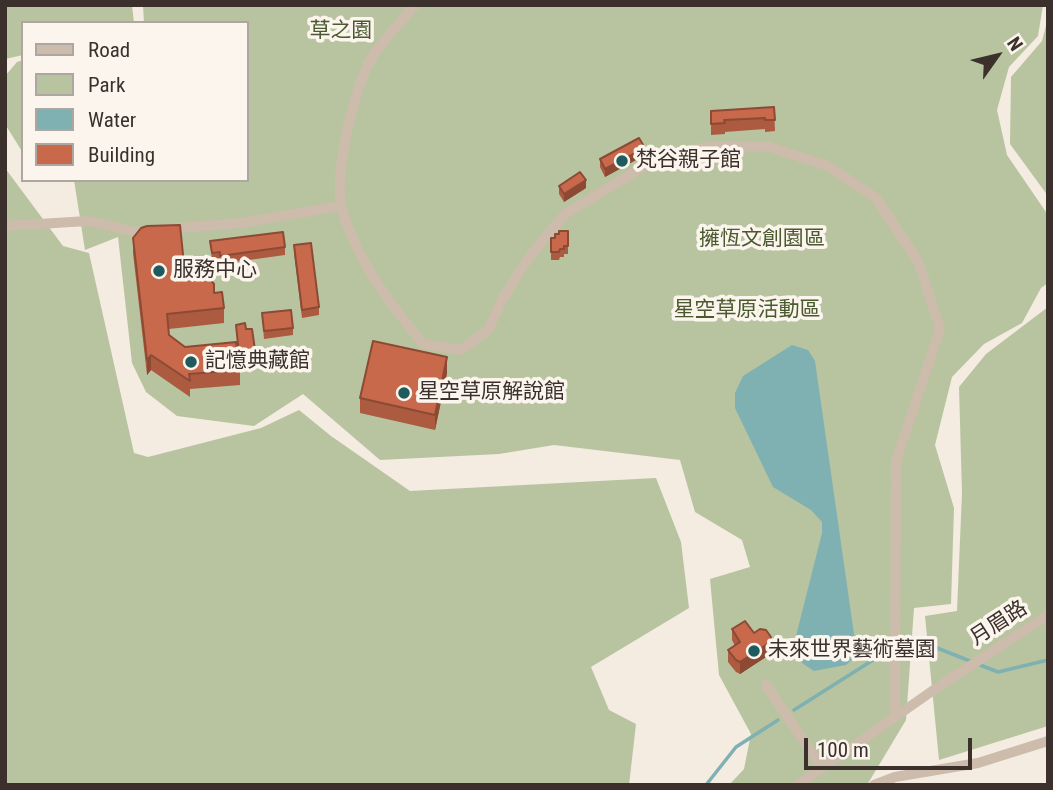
<!DOCTYPE html>
<html>
<head>
<meta charset="utf-8">
<style>
  body { margin:0 }
  #map { position:relative; width:1053px; height:790px; overflow:hidden; background:#f4ebe1; font-family:"Roboto Condensed",sans-serif }
  canvas { display:block }
  .frame { position:absolute; inset:0; border:7px solid #3b302b; pointer-events:none }
  .legend { position:absolute; left:21px; top:21px; width:228px; height:161px; box-sizing:border-box; background:#fbf5ee; border:2px solid #aea6a0; margin:0; padding:9px 12px; list-style:none; font-size:21px; color:#3b302b }
  .legend li { display:flex; align-items:center; gap:14px; height:35px }
  .legend b { width:35px; border:2px solid #aea6a0 }
  .north { position:absolute; left:962px; top:21px; width:70px; height:70px; -webkit-text-stroke:5px #fbf5ee; paint-order:stroke; rotate:56deg; font-size:19px; font-weight:700; line-height:28px; text-align:center; color:#3b302b }
  .north::after { content:''; display:block; margin:auto; width:24px; height:32px; background:#3b302b; clip-path:polygon(50% 0,100% 100%,50% 72%,0 100%) }
  .scale { position:absolute; left:804px; top:738px; width:168px; height:32px; box-sizing:border-box; border:4px solid #3b302b; border-top:0; padding-left:9px; font-size:21px; line-height:24px; white-space:nowrap; color:#3b302b; -webkit-text-stroke:5px #fbf5ee; paint-order:stroke }
</style>
</head>
<body>
<div id="map">
<canvas width="1053" height="790"></canvas>
<div class="frame"></div>
<ul class="legend">
<li><b style="height:9px;background:#cdbbac"></b>Road</li>
<li><b style="height:19px;background:#b8c4a0"></b>Park</li>
<li><b style="height:19px;background:#7fb0b2"></b>Water</li>
<li><b style="height:19px;background:#c8694b"></b>Building</li>
</ul>
<div class="north">N</div>
<div class="scale">100 m</div>
</div>
<script>
const ctx = document.querySelector('canvas').getContext('2d');
ctx.lineJoin = 'round';
function fill(path, color) {
  ctx.fillStyle = color;
  ctx.fill(path, 'evenodd');
}
function trace(path, color, width, dash) {
  ctx.strokeStyle = color;
  ctx.lineWidth = width;
  ctx.lineCap = dash ? 'butt' : 'round';
  ctx.setLineDash(dash || []);
  ctx.stroke(path);
}
function write(font, color, halo, rows, align = 'center') {
  ctx.font = font + ' "Roboto Condensed","Noto Sans TC",sans-serif';
  ctx.lineWidth = 7;
  ctx.setLineDash([]);
  ctx.textBaseline = 'middle';
  ctx.strokeStyle = halo;
  ctx.fillStyle = color;
  for (const [text, x, y, turn = 0] of rows) {
    ctx.save();
    ctx.translate(x, y);
    ctx.rotate((+turn || 0) * Math.PI / 180);
    ctx.textAlign = isNaN(turn) ? turn : align;
    if (halo) ctx.strokeText(text, 0, 0);
    ctx.fillText(text, 0, 0);
    ctx.restore();
  }
}
fill(new Path2D(`
  M5 5H132L134 23H23V55L5 59Z
  M143 5H1043L1038 36 1009 67 997 110 1007 155 1048 215V283L1041 288 1022 323 984 344 952 377 935 445 954 508 951 604 914 608 906 720 867 785H729L744 769 751 734 719 675 710 579 750 567 742 540 695 512 680 460 554 445 499 454 380 460 303 394 254 426 177 416 146 392 132 363 118 237 85 250 74 180H247V23H144Z
  M1048 18V196L1010 144 1011 77 1042 41Z
  M23 60V153L5 124V76L17 62Z
  M5 168 63 246 89 253 134 453 148 457 261 428 299 410 331 436 410 491 656 478 681 542 689 608 591 667 609 710 636 724 629 785H5Z
  M1048 307V726L939 760 925 616 957 611 962 493 959 387 986 354Z`), '#b8c4a0');
fill(new Path2D(`
  M792 345 808 350 815 361 857 655 846 665 814 671 802 663 796 636 822 533V522L811 510 773 487 735 408V393L743 376Z`), '#7fb0b2');
trace(new Path2D(`
  M899 644 909 637 998 672 1048 660
  M794 710 892 648
  M706 785 736 747 778 720`), '#7fb0b2', 3.5);
trace(new Path2D(`
  M415 5C402 21 386 37 374 54 355 82 333 175 342 208 355 258 391 305 423 344L461 350 488 330 503 298 527 260 565 214 648 164 677 154 706 147 767 146 828 166 876 198 919 263 940 329 896 461 895 717
  M5 226 88 221 136 232 151 230
  M167 229 240 223 341 206
  M766 685 822 768
  M798 785 935 689 1048 615
  M874 785 895 777 978 763 1048 741`), '#cdbbac', 10);
fill(new Path2D(`
  M774 107 775 131 765 132V129L725 132V134L711 135V111Z
  M645 155 605 177 600 167V159Z
  M559 186 586 188 564 202 559 194Z
  M568 231V254H564V257H560L559 260H551V238H555L559 234Z
  M133 238 214 293 224 308V323L169 329V335L185 347 240 370V385L190 389V397L151 370 147 375 133 253Z
  M210 241 285 247V255L220 264V259L212 260Z
  M294 245 319 307V315L302 318 294 253Z
  M262 313 293 328V335L264 339Z
  M236 325 246 329 255 350V357L249 358V361L239 362Z
  M447 373 435 430 360 413V398Z
  M732 629 754 633 771 649 769 655 740 674 736 672 728 662V650L735 646 732 640Z`), '#ac5a40');
fill(new Path2D(`
  M645 148V155L605 177V169Z
  M586 180V188L564 202V194Z
  M151 355V370L147 375V360Z
  M447 357V373L435 430V415Z
  M771 637V649L769 655 740 674V662Z`), '#8c4a34');
const building = new Path2D(`
  M774 107 775 120H765V118L724 120 725 123 711 124V111Z
  M639 138 645 148 605 169 600 159Z
  M580 172 586 180 564 194 559 186Z
  M180 225 185 274 204 273 214 284V293L222 292 224 308 167 314 169 335 185 347 236 342 240 370 189 374 190 381 151 355 147 360 133 238 141 228 147 226Z
  M559 231H568V246H564V249H560L559 252H551V238H555V234H559Z
  M283 232 285 247 220 256V252L212 253 210 241Z
  M311 243 319 307 302 310 294 245Z
  M291 310 293 328 264 331 262 313Z
  M245 323 246 329H252L255 350H248L249 353 239 354 236 325Z
  M373 341 447 357 435 415 360 398Z
  M745 621 754 633 760 629 766 630 771 637 769 643 740 662 736 660 728 650 740 642 732 629Z`);
fill(building, '#c8694b');
trace(building, '#8c4a34', 2);
for (const [x, y, r, color] of [
  [622,161,7,"#1f5a5e"],
  [159,271,7,"#1f5a5e"],
  [191,362,7,"#1f5a5e"],
  [404,393,7,"#1f5a5e"],
  [754,651,7,"#1f5a5e"]
]) {
  const dot = new Path2D();
  dot.arc(x, y, r, 0, 2 * Math.PI);
  ctx.fillStyle = color;
  ctx.fill(dot);
  trace(dot, '#fbf5ee', 2.5);
}
write('21px', '#4a5a2e', '#fbf5ee', [
  ["草之園",341,32],
  ["擁恆文創園區",762,240],
  ["星空草原活動區",747,311]
]);
write('21px', '#3b302b', '#fbf5ee', [
  ["梵谷親子館",636,161],
  ["服務中心",173,271],
  ["記憶典藏館",205,362],
  ["星空草原解說館",418,393],
  ["未來世界藝術墓園",768,651]
], 'left');
write('21px', '#3b302b', '#fbf5ee', [
  ["月眉路",999,624,-33]
]);
</script>
</body>
</html>
